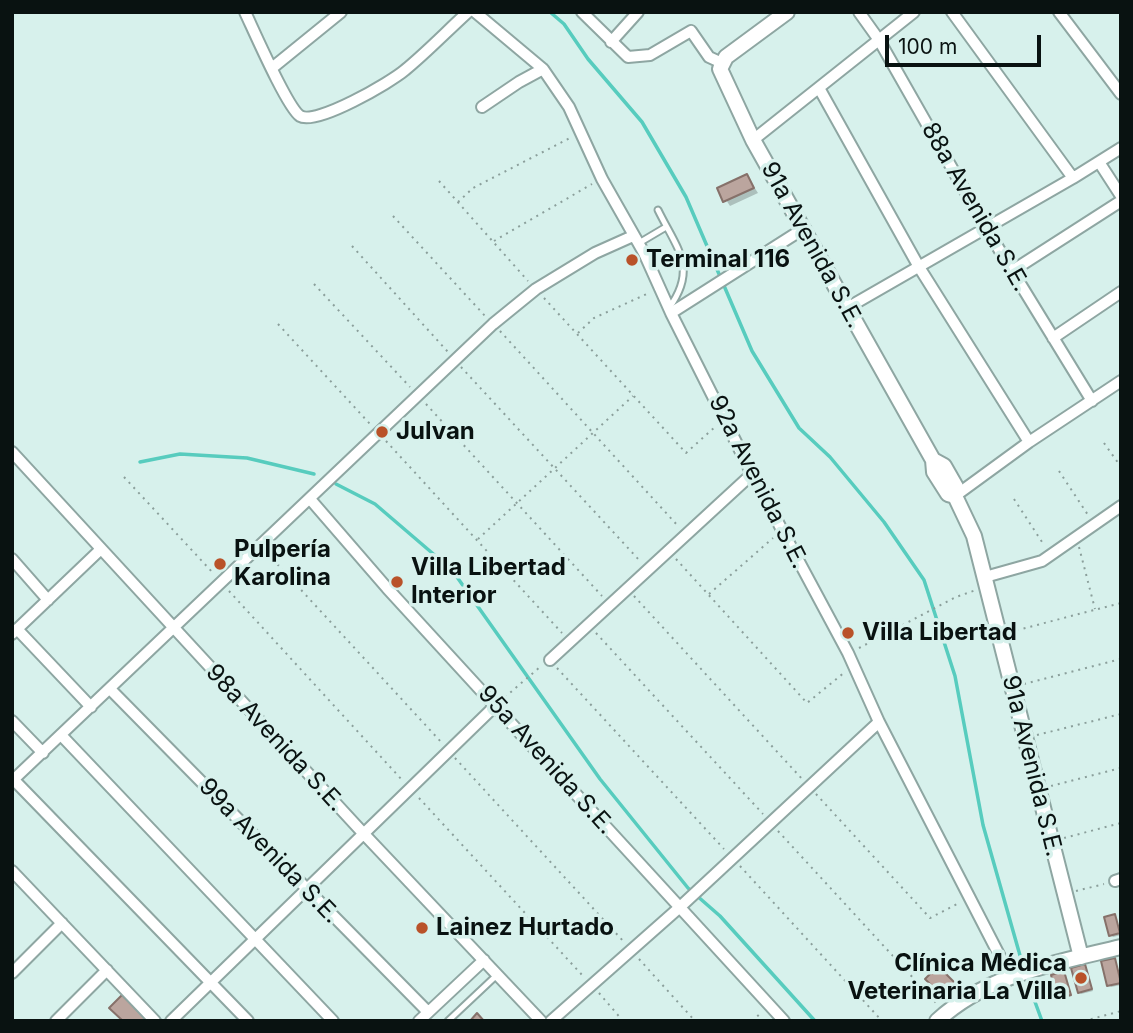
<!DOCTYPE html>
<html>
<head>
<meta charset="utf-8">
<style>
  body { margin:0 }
  #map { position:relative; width:1133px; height:1033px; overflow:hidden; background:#d7f1ec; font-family:Inter,sans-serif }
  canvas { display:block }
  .frame { position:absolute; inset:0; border:14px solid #091211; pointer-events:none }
  .scale { position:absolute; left:885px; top:35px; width:156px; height:32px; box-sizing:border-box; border:4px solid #091211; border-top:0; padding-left:9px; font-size:21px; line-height:24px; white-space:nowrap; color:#091211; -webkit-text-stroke:5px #d7f1ec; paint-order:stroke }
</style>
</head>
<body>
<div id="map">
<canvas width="1133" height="1033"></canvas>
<div class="frame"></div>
<div class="scale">100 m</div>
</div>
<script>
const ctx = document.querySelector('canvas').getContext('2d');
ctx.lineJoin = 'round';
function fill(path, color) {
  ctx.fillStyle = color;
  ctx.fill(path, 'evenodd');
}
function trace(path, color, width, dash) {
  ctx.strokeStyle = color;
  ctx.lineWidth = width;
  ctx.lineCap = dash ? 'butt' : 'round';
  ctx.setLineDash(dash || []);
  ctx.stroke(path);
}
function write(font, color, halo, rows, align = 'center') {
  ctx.font = font + ' Inter,sans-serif';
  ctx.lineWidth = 7;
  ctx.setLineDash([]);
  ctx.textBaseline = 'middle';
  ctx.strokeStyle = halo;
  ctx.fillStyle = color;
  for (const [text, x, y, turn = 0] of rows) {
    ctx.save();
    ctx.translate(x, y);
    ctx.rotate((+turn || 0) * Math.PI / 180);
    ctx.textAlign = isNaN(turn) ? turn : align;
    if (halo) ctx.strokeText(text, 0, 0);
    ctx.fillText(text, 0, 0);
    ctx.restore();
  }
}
fill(new Path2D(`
  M747 176 758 193 730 206 719 189Z
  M1115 916 1121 935 1113 937 1111 935Z
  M1114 960 1121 985 1111 987 1109 985Z
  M1085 966 1093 991 1081 994 1079 992Z
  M938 968 956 986 945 997 927 979Z
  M1064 973 1072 996 1061 999 1059 997Z`), '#0003');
trace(new Path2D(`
  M550 12 564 24 588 59 642 122 686 197 752 351 799 428 830 457 884 522 924 580 955 676 983 825 1021 959
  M140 462 180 454 247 458 314 474
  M336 484 375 504 452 570 600 779 688 888 720 916 815 1021
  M1027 980 1042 1021`), '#57ccbe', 3.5);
const building = new Path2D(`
  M747 174 754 188 723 202 717 188Z
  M1115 914 1120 933 1109 936 1104 917Z
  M1115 958 1121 983 1107 986 1101 961Z
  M1085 964 1092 989 1078 993 1071 968Z
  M938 966 955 983 942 996 925 979Z
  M1064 971 1071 995 1057 998 1051 975Z
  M122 995 147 1020 145 1021H123L109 1008Z
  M477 1013 484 1021H470Z`);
fill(building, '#bba59e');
trace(building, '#86716a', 2);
const service = new Path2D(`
  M658 210C677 249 698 268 669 308
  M639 243 666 227
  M448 1021 498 974`);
const minor = new Path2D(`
  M245 12C254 31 287 107 300 116 316 126 391 82 405 70 427 52 447 31 468 12
  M475 12 543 69 569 107 602 179 644 253 671 313 752 474 848 653 879 722 1010 976
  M582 12 628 57 650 55 691 31 709 57 722 63
  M859 12 879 40 986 228 1092 401
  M952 12 1073 178
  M1059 12 1121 94
  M611 42 638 12
  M272 68 341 12
  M819 88 919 267 1029 442
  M482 107 519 82 543 69
  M753 140 914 12
  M1099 162 1121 196
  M1012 271 1121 201
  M847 308 1073 178 1121 148
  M671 313 803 229
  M1053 338 1121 292
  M12 452 363 833 541 1021
  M955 496 1029 442 1121 381
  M310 499 387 588 784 1021
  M12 559 48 600
  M985 577 1042 561 1121 506
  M17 629 91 707
  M12 634 101 549
  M550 660 752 474
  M110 689 428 1012
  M12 721 43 753
  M61 735 333 1021
  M14 780 248 1021
  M12 781 493 324 536 289 595 253 633 236
  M12 871 155 1021
  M1115 881 1121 879
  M12 973 62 923
  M56 1021 107 970
  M171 1021 496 705
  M419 1021 484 960
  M551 1021 680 907 879 722`);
const tertiary = new Path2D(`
  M787 12 726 57 720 69 753 140 933 460 934 472 948 494 955 496
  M933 460 944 466 956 487 955 496 974 536 1081 957
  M937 1021C988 974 1056 963 1121 947`);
trace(service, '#8ea6a2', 9);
trace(minor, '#8ea6a2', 14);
trace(tertiary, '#8ea6a2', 18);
trace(new Path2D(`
  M439 181 528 281
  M458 202 473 188 570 138
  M393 216 486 317
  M494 241 592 184
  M352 246 448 352
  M314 284 410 387
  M544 298 686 453 716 426
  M278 324 370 424
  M500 331 678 526
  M578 333 594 318 649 293
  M461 367 640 561
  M426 404 602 596
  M386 441 562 633
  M1104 443 1121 467
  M1059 471 1088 515
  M124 477 214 574
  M1014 499 1044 545
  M478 539 633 396
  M1079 547 1095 609
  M268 554 442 743
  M676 559 807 703 845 672
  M229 591 403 781
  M709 594 773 538
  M634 596 803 780
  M1010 632 1121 603
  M596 633 763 814
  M859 648 956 597 976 590
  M557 668 724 849
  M1024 684 1121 659
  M505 697 540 667
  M1037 735 1121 714
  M455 758 624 942
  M1051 786 1121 768
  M816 794 930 918 959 903
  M419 798 583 976
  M778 831 938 1005
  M1064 838 1121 823
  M740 866 882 1021
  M1076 891 1104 884
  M639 959 695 1021
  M599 993 623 1021
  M752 1021 761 1013
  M1084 1021 1121 1011`), '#8b9f9b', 2, [2, 5]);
trace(service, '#fff', 5);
trace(minor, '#fff', 10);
trace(tertiary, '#fff', 14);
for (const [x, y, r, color] of [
  [632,260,7,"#b95229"],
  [382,432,7,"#b95229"],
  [220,564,7,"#b95229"],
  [397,582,7,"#b95229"],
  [848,633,7,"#b95229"],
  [422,928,7,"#b95229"],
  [1081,978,7,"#b95229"]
]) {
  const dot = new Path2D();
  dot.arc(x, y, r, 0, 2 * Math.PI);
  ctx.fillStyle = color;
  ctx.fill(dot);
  trace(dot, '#d7f1ec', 2.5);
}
write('24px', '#091211', '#d7f1ec', [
  ["88a Avenida S.E.",975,207,60],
  ["91a Avenida S.E.",812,245,61],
  ["92a Avenida S.E.",758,482,63],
  ["98a Avenida S.E.",275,738,47],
  ["95a Avenida S.E.",546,760,48],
  ["91a Avenida S.E.",1032,766,76],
  ["99a Avenida S.E.",269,851,46]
]);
write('bold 24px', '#091211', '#d7f1ec', [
  ["Terminal 116",646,260],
  ["Julvan",396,432],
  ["Pulpería",234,550],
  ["Karolina",234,578],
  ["Villa Libertad",411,568],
  ["Interior",411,596],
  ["Villa Libertad",862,633],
  ["Lainez Hurtado",436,928],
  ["Clínica Médica",1067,964,"right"],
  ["Veterinaria La Villa",1067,992,"right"]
], 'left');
</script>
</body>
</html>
